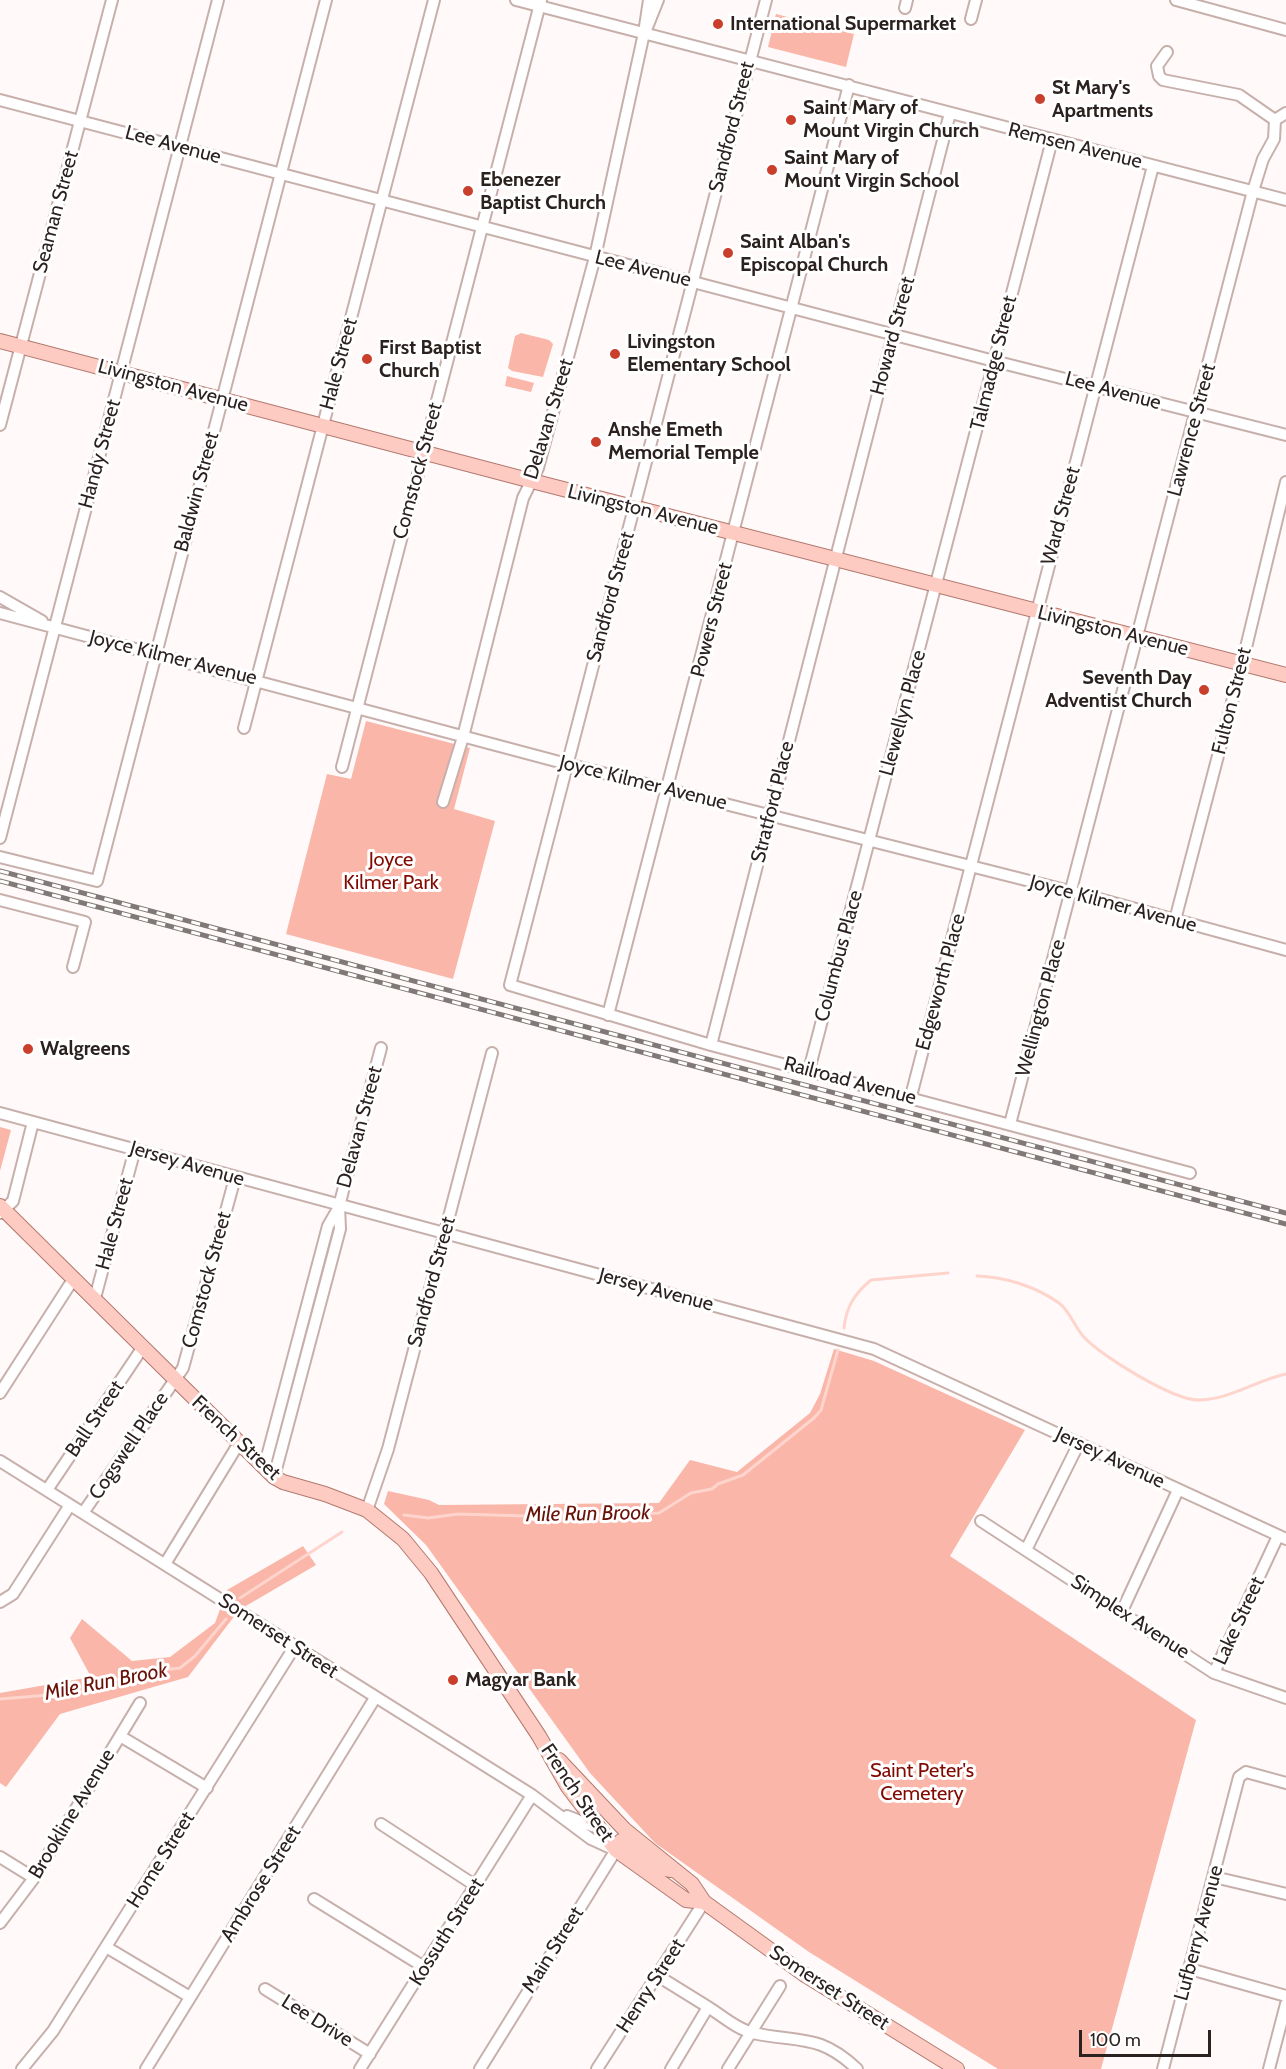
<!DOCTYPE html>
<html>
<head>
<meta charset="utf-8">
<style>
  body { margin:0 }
  #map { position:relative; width:1286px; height:2069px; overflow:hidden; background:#fffaf9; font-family:Cabin,sans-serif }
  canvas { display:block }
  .scale { position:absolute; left:1079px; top:2030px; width:132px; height:27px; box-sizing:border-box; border:3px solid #2b2220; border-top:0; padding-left:8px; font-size:18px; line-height:21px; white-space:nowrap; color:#2b2220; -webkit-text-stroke:4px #fff; paint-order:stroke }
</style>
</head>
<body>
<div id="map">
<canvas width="1286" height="2069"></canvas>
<div class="scale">100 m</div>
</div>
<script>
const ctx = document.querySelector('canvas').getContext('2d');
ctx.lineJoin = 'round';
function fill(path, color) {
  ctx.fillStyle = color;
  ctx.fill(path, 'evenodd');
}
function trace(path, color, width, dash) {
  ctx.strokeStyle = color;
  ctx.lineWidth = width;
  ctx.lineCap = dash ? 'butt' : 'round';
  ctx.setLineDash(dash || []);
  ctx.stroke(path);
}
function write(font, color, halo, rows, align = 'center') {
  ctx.font = font + ' Cabin,sans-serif';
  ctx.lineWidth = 6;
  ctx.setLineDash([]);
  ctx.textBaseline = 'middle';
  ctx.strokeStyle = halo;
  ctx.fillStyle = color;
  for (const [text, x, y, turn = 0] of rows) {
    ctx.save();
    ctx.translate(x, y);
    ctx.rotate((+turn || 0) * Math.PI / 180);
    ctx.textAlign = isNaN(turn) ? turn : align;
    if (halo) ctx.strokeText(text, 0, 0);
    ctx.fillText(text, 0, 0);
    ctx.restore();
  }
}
fill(new Path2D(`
  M776 14 854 34 846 67 768 47Z
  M521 333 549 340 553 344 543 377 512 371 508 368 515 336Z
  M507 376 534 383 531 392 505 386Z
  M366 721 470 748 454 809 495 821 453 979 286 934 327 774 351 779Z
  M0 1127 11 1130 0 1171Z
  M834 1349 874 1361 1025 1430 950 1556 1196 1720 1101 2069H998L809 1952 655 1843 590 1773 426 1545 384 1504 388 1491 429 1500 439 1505 659 1503 690 1460 737 1472 810 1413 820 1394Z
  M303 1546 316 1565 239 1610 188 1677 60 1714 6 1787 0 1783V1693L91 1677 70 1638 82 1619 132 1661 170 1657 215 1623 227 1590Z`), '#f9b6a9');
trace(new Path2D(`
  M977 1276C1005 1277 1035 1286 1059 1303 1070 1311 1074 1326 1083 1336 1099 1355 1173 1400 1198 1400 1229 1400 1257 1380 1286 1374
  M844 1328C846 1307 855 1293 871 1280L948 1273
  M404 1515 428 1518 458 1514 560 1517 577 1513 608 1516 659 1513 691 1493 712 1489 718 1484 743 1475 814 1418 821 1410 838 1350
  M240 1598 342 1532
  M0 1699 73 1693 100 1687 130 1674 180 1668 195 1656 226 1619`), '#fed4cc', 3);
const minor = new Path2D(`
  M516 0 1286 200
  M766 0 510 985 711 1045 1190 1173
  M1176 0 1286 30
  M905 8 907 0
  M971 19 976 0
  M646 30 658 0
  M0 100 994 361 1286 435
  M1275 120 1286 113
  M0 425 112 0
  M0 597 42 621
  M0 613 567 764 1081 894 1286 950
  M244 728 434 0
  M342 767 541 0
  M443 802 463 737 523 498 538 468 595 257 644 33 649 0
  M0 838 218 0
  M0 857 97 881 326 0
  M0 900 85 922 73 967
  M1175 920 1242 664 1286 482
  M608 1015 849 85
  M711 1045 950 113
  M809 1070 1052 140
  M911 1096 1153 166
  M0 1113 874 1349 1286 1539
  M1010 1124 1253 191 1263 159 1274 139 1275 120 1239 95 1163 80 1159 76 1157 66 1167 52
  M0 1213 13 1201 33 1122
  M95 1298 135 1149
  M0 1393 74 1278
  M0 1461 532 1795 591 1839 615 1850
  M264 1468 328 1226 339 1207
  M274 1477 340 1229 339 1206 381 1048
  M47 1490 143 1347
  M367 1510 388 1449 492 1053
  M83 1513 183 1368 235 1178
  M981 1521 1214 1673 1286 1698
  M1026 1550 1079 1443
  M165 1564 239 1443
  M0 1602 13 1594 70 1505
  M1122 1611 1178 1490
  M1214 1673 1278 1536
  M120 1736 207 1788
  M567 1816 600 1829
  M381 1824 476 1886
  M0 1857 34 1878
  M1214 1877 1286 1894
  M314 1899 424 1967
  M0 1923 34 1878 140 1703
  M106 1947 190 1997
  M1190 1969 1286 1996
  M658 1976 708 2007 671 2069
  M265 1989 370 2054
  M708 2007C721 2015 738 2030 753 2033 799 2043 819 2033 857 2069
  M22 2069 53 2031 295 1646
  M146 2069 375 1698
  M360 2069 532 1795
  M480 2069 619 1845
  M597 2069 704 1902
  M728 2069 780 1986
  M1163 2069 1239 1777 1246 1772 1286 1783
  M1269 2069 1286 2004`);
const major = new Path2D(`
  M0 341 532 481 1286 675
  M0 1206 274 1477 283 1482 325 1494 367 1510 403 1539 431 1573 539 1736 568 1787 616 1850 686 1900 704 1902
  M559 1760 625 1830 692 1884 704 1902 805 1975 957 2069
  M621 1841 655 1867 670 1870`);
trace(minor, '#c7b0ab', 14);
trace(major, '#b2796f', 16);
trace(minor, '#fff', 10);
trace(major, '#fdcbc2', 14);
const rail = new Path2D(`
  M0 871 1286 1213
  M0 881 1286 1224`);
trace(rail, '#807977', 5);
trace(rail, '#fff', 3, [9]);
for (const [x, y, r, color] of [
  [718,24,6,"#ca3e2c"],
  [1040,99,6,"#ca3e2c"],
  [791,120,6,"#ca3e2c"],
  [772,170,6,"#ca3e2c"],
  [468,191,6,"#ca3e2c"],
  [728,253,6,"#ca3e2c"],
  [615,354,6,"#ca3e2c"],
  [367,359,6,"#ca3e2c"],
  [596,442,6,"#ca3e2c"],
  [1204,690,6,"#ca3e2c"],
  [28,1049,6,"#ca3e2c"],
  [453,1680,6,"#ca3e2c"]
]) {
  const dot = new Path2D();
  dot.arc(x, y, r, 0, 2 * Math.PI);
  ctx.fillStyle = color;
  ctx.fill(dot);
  trace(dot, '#fff', 2);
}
write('bold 20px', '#2b2220', '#fff', [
  ["International Supermarket",730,24],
  ["St Mary's",1052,88],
  ["Apartments",1052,111],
  ["Saint Mary of",803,108],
  ["Mount Virgin Church",803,131],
  ["Saint Mary of",784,158],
  ["Mount Virgin School",784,181],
  ["Ebenezer",480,180],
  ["Baptist Church",480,203],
  ["Saint Alban's",740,242],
  ["Episcopal Church",740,265],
  ["Livingston",627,342],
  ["Elementary School",627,365],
  ["First Baptist",379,348],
  ["Church",379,371],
  ["Anshe Emeth",608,430],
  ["Memorial Temple",608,453],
  ["Seventh Day",1192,678,"right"],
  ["Adventist Church",1192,701,"right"],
  ["Walgreens",40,1049],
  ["Magyar Bank",465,1680]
], 'left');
write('20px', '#2b2220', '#fff', [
  ["Sandford Street",732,127,-76],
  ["Lee Avenue",173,145,15],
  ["Remsen Avenue",1075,146,14],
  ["Seaman Street",56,212,-75],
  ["Lee Avenue",643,269,14],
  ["Howard Street",893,336,-75],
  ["Talmadge Street",994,363,-76],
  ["Hale Street",339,364,-75],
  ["Livingston Avenue",173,386,15],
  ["Lee Avenue",1113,391,15],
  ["Delavan Street",549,419,-73],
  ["Lawrence Street",1192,430,-75],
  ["Handy Street",100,454,-75],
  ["Comstock Street",418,471,-75],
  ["Baldwin Street",197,492,-75],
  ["Livingston Avenue",643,510,14],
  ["Ward Street",1061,516,-75],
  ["Sandford Street",611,597,-75],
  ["Powers Street",712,620,-76],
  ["Livingston Avenue",1113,631,14],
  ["Joyce Kilmer Avenue",173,658,14],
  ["Fulton Street",1232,701,-76],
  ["Llewellyn Place",903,713,-75],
  ["Joyce Kilmer Avenue",643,783,14],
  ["Stratford Place",773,802,-76],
  ["Joyce Kilmer Avenue",1113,904,15],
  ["Columbus Place",839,956,-75],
  ["Edgeworth Place",941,982,-75],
  ["Wellington Place",1041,1008,-75],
  ["Railroad Avenue",850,1081,15],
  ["Delavan Street",360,1127,-75],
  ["Jersey Avenue",187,1164,16],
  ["Hale Street",115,1224,-75],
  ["Comstock Street",207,1280,-75],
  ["Sandford Street",432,1282,-75],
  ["Jersey Avenue",656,1290,15],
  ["Ball Street",95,1419,-56],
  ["French Street",236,1438,43],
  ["Cogswell Place",129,1446,-56],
  ["Jersey Avenue",1110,1458,25],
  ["Simplex Avenue",1130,1617,33],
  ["Lake Street",1239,1621,-65],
  ["Somerset Street",278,1636,33],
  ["French Street",577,1793,56],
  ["Brookline Avenue",72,1814,-59],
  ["Home Street",161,1860,-58],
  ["Ambrose Street",261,1884,-58],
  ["Kossuth Street",447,1932,-58],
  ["Lufberry Avenue",1199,1933,-75],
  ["Main Street",553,1950,-58],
  ["Henry Street",651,1986,-57],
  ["Somerset Street",829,1988,33],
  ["Lee Drive",317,2021,32]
]);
write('20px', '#830900', '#fff', [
  ["Joyce",391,860],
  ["Kilmer Park",391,883],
  ["Saint Peter's",922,1771],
  ["Cemetery",922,1794]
]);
write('italic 21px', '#6a1208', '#fff', [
  ["Mile Run Brook",588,1514,-1],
  ["Mile Run Brook",106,1682,-11]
]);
</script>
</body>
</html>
